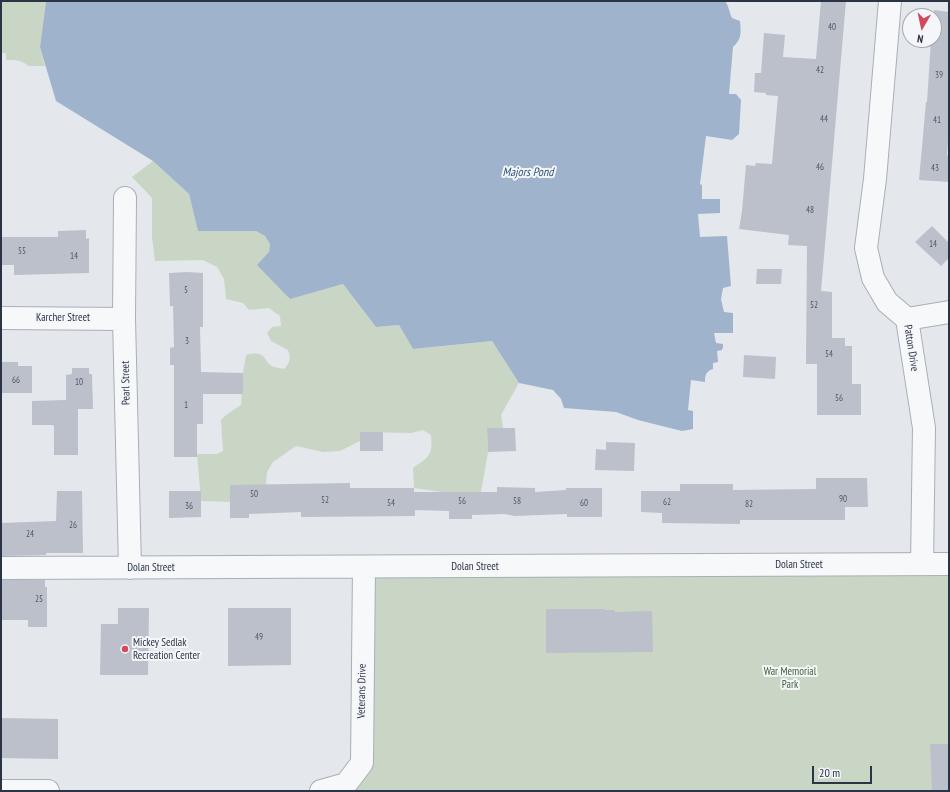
<!DOCTYPE html>
<html>
<head>
<meta charset="utf-8">
<style>
  body { margin:0 }
  #map { position:relative; width:950px; height:792px; overflow:hidden; background:#e4e7ec; font-family:"PT Sans Narrow",sans-serif }
  canvas { display:block }
  .frame { position:absolute; inset:0; border:2px solid #2b3445; pointer-events:none }
  .north { position:absolute; left:902px; top:8px; width:40px; height:40px; box-sizing:border-box; background:#f4f6f9; border:1px solid #a4a8b1; border-radius:50%; rotate:189deg; font-size:11px; font-weight:700; line-height:16px; text-align:center; color:#2b3445 }
  .north::after { content:''; display:block; margin:auto; width:14px; height:18px; background:#d1495b; clip-path:polygon(50% 0,100% 100%,50% 72%,0 100%) }
  .scale { position:absolute; left:812px; top:766px; width:60px; height:18px; box-sizing:border-box; border:2px solid #2b3445; border-top:0; padding-left:5px; font-size:12px; line-height:14px; white-space:nowrap; color:#2b3445; -webkit-text-stroke:3px #f4f6f9; paint-order:stroke }
</style>
</head>
<body>
<div id="map">
<canvas width="950" height="792"></canvas>
<div class="frame"></div>
<div class="north">N</div>
<div class="scale">20 m</div>
</div>
<script>
const ctx = document.querySelector('canvas').getContext('2d');
ctx.lineJoin = 'round';
function fill(path, color) {
  ctx.fillStyle = color;
  ctx.fill(path, 'evenodd');
}
function trace(path, color, width, dash) {
  ctx.strokeStyle = color;
  ctx.lineWidth = width;
  ctx.lineCap = dash ? 'butt' : 'round';
  ctx.setLineDash(dash || []);
  ctx.stroke(path);
}
function write(font, color, halo, rows, align = 'center') {
  ctx.font = font + ' "PT Sans Narrow",sans-serif';
  ctx.lineWidth = 4;
  ctx.setLineDash([]);
  ctx.textBaseline = 'middle';
  ctx.strokeStyle = halo;
  ctx.fillStyle = color;
  for (const [text, x, y, turn = 0] of rows) {
    ctx.save();
    ctx.translate(x, y);
    ctx.rotate((+turn || 0) * Math.PI / 180);
    ctx.textAlign = isNaN(turn) ? turn : align;
    if (halo) ctx.strokeText(text, 0, 0);
    ctx.fillText(text, 0, 0);
    ctx.restore();
  }
}
fill(new Path2D(`
  M1 1H46L40 47 45 66H28C23 60 14 60 6 60V53H1Z
  M153 161 189 194 198 230 256 231 265 236 270 244 269 252 289 299 343 284 376 327 399 325 413 349 492 341 519 383 501 415 503 428 487 429 488 452 481 492H442L414 488 413 468C429 457 433 455 431 435L423 430 411 433 361 432 360 441 340 451 323 452 296 446 273 462 267 472 266 485H230V502L201 501 197 454H217L223 451 221 420 226 415 241 405 243 373 246 355C268 349 262 362 274 367 277 368 281 368 284 369 290 363 291 359 288 350L271 341 267 333 272 327 281 326 280 316 269 308 249 310 243 303 226 299 224 279 217 267 203 260 155 261 152 237V198L132 177Z
  M949 564V791H321L362 763 364 567Z`), '#c9d6c5');
fill(new Path2D(`
  M46 1H725C729 6 729 12 732 18L740 21C741 32 742 39 733 47L729 94H736L741 100 739 134 732 140 706 136 700 184 702 185V199H720V213L698 214 700 237 727 236 731 286 723 288 721 299 724 312 733 313V333H714L716 343 723 344V347L722 350 717 351 718 362 713 363V369C706 371 705 375 705 382L691 380 688 410 693 411V429L682 431 638 420 616 412 564 408 561 399 553 390 519 383 492 341 413 349 399 325 376 327 343 284 290 299 257 265 269 252 270 244 265 236 256 231H198L189 194 153 161 56 101 40 47Z`), '#9fb4cc');
fill(new Path2D(`
  M821 1H846L821 291 832 292V338H845V346H852V384H861V415H817V364H806L807 246 788 245 789 235 739 229 742 211 746 165 755 166 756 163 772 164 778 96 766 95V93L754 92 755 73H761L764 33 785 35 783 57 816 59Z
  M934 10 949 12V131L947 155 949 156V182L919 180 926 102H927L931 40H934Z
  M932 226 949 243V258L941 266 915 242Z
  M86 230V239L89 238V273L14 275V265H1V237H58V231Z
  M757 269H782L781 284H756Z
  M187 272 203 273V327H200L201 372 243 373V394H203V424H197V457H174V365H170V348L174 347 173 306H170L169 273Z
  M744 355 776 357 775 379 743 377Z
  M1 362H18V366H32V393H1Z
  M72 368H89V374H92L93 409H78V455H54V427L53 425H32V401L66 400V375L72 374Z
  M487 428H515L516 451 488 452Z
  M360 432H383V451H360Z
  M606 442 635 443 634 471 595 470 596 449 606 450Z
  M816 478H867L868 507H845V520H740V524L662 523V513L641 512V491H680V484H733V490L816 489Z
  M350 483V488H414V492H497V487L535 488V492L566 490V488H602V517H567V514L515 516 504 514 472 515V519H449V511L415 510V516L301 517V512L249 514V518H230V485Z
  M57 491H82L83 553H46V555L1 556V523L56 521Z
  M169 491H201V517L169 518Z
  M1 580H45V587H47V627H28V620H1Z
  M118 608H149L148 675H100L101 624H118Z
  M228 608H291V665L228 666Z
  M546 609H605V610H615V612L652 611 653 652 546 653Z
  M1 718 58 719V759L1 758Z
  M930 744H948L949 791H932Z`), '#bbc0ca');
const minor = new Path2D(`
  M890 1 875 179 866 248 873 278 887 302 907 319 924 428 922 564
  M125 198 124 319 130 568
  M1 318 124 319
  M907 319 949 312
  M1 568 949 564
  M1 791H48
  M321 791 346 784 362 763 364 567`);
trace(minor, '#a9aeb7', 24);
trace(minor, '#f7f8fa', 22);
for (const [x, y, r, color] of [
  [125,649,4,"#d1495b"]
]) {
  const dot = new Path2D();
  dot.arc(x, y, r, 0, 2 * Math.PI);
  ctx.fillStyle = color;
  ctx.fill(dot);
  trace(dot, '#f4f6f9', 1.5);
}
write('9px', '#4f5766', null, [
  ["40",832,27],
  ["42",820,70],
  ["39",939,75],
  ["44",824,119],
  ["41",937,120],
  ["46",820,167],
  ["43",935,168],
  ["48",810,210],
  ["14",933,244],
  ["55",22,251],
  ["14",74,256],
  ["5",186,290],
  ["52",814,305],
  ["3",187,341],
  ["54",829,354],
  ["66",16,380],
  ["10",79,382],
  ["56",839,398],
  ["1",186,405],
  ["50",254,494],
  ["90",843,499],
  ["52",325,500],
  ["56",462,501],
  ["58",517,501],
  ["62",667,502],
  ["54",391,503],
  ["60",584,503],
  ["82",749,504],
  ["36",189,506],
  ["26",73,525],
  ["24",30,534],
  ["25",39,599],
  ["49",259,637]
]);
write('11px', '#2b3445', '#f4f6f9', [
  ["Karcher Street",63,318],
  ["Patton Drive",911,348,81],
  ["Pearl Street",126,383,-91],
  ["Dolan Street",799,565],
  ["Dolan Street",475,567],
  ["Dolan Street",151,568],
  ["Veterans Drive",362,691,-89]
]);
write('11px', '#2b3445', '#f4f6f9', [
  ["Mickey Sedlak",133,643],
  ["Recreation Center",133,656]
], 'left');
write('11px', '#3f6138', '#f4f6f9', [
  ["War Memorial",790,672],
  ["Park",790,685]
]);
write('italic 12px', '#34527a', '#f4f6f9', [
  ["Majors Pond",528,173]
]);
</script>
</body>
</html>
